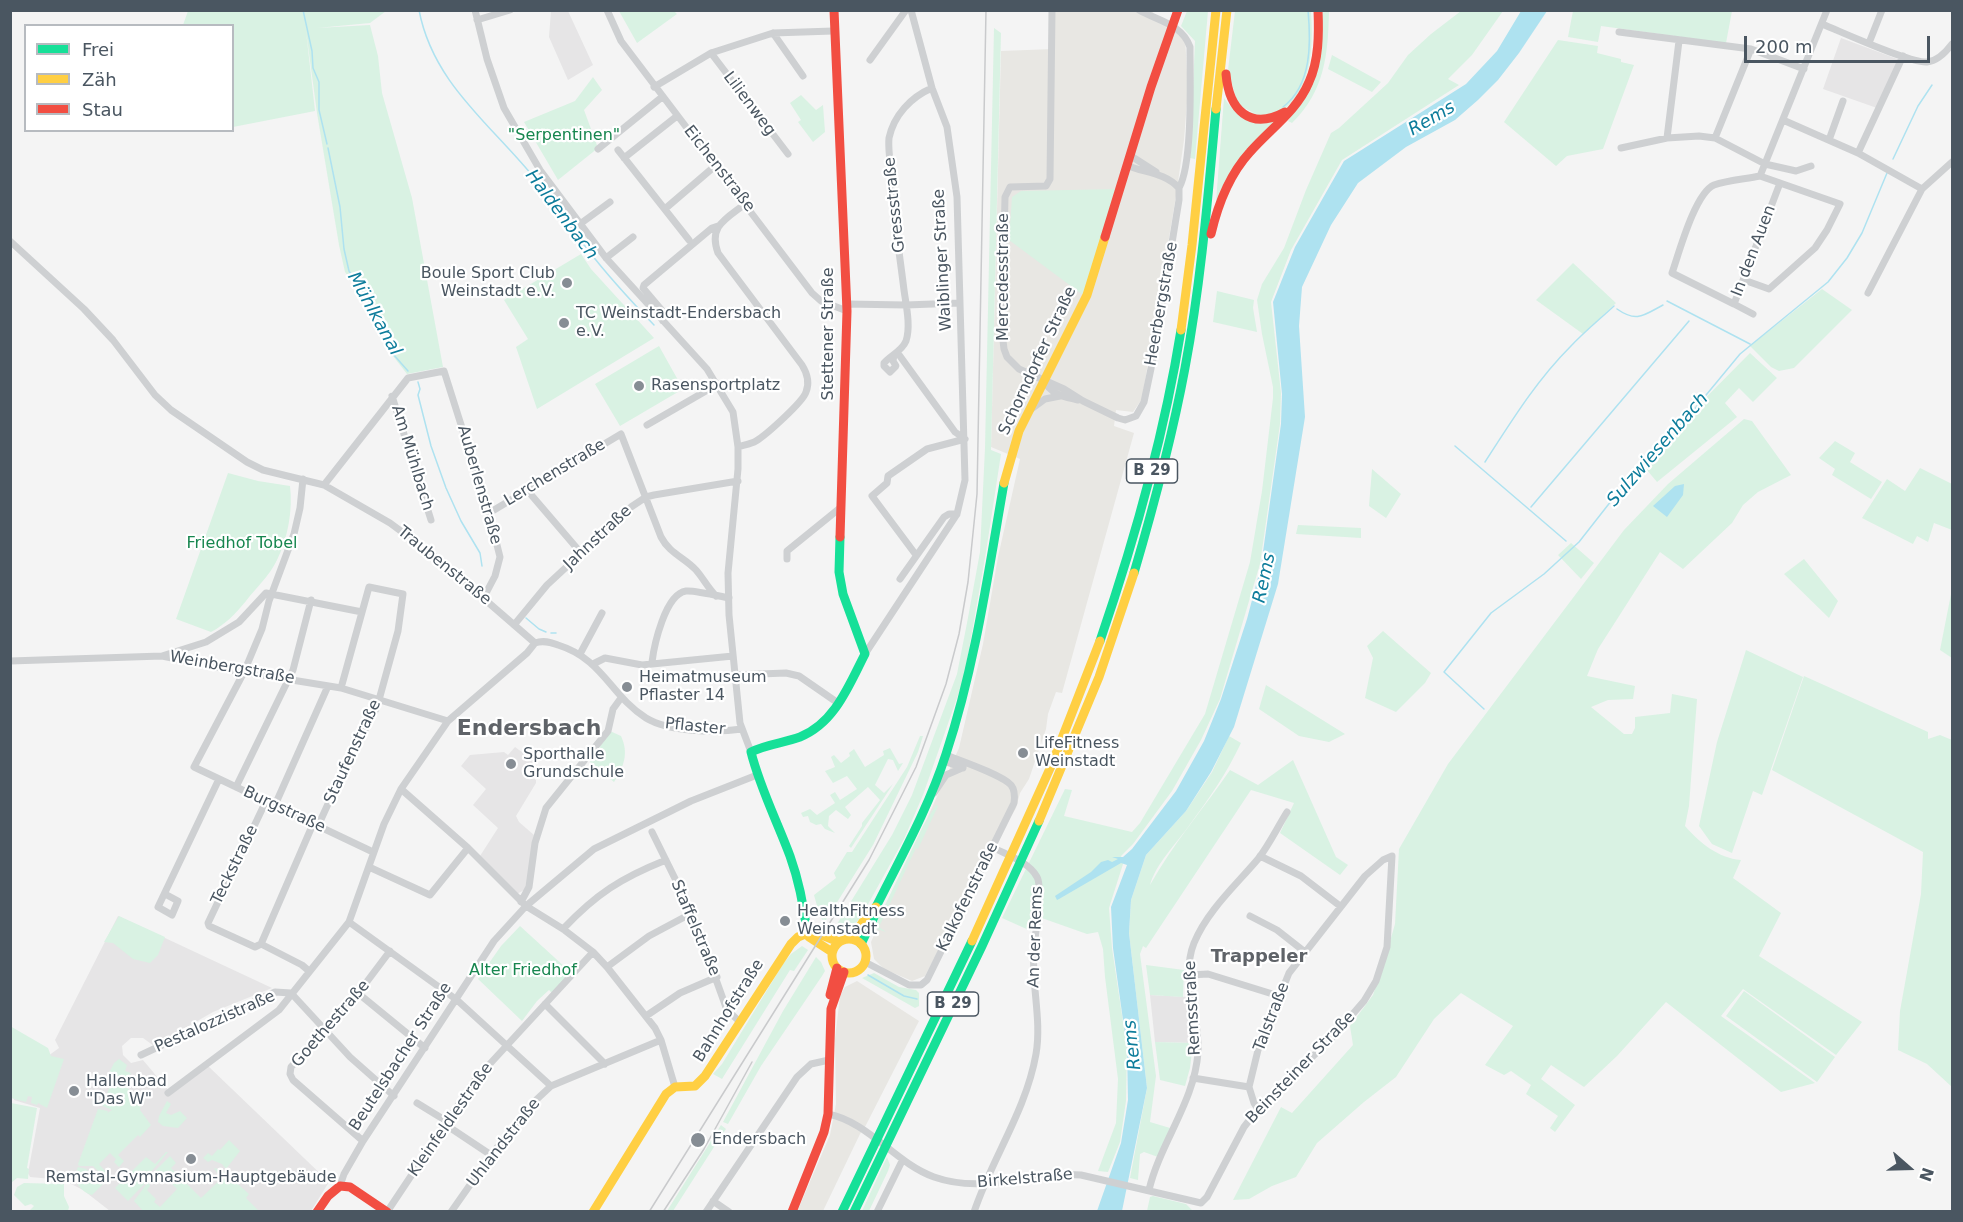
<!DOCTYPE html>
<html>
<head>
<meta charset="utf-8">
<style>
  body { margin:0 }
  #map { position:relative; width:1963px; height:1222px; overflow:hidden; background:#f4f4f4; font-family:"DejaVu Sans",sans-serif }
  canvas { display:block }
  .frame { position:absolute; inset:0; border:12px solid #4a5661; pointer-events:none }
  .legend { position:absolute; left:24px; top:24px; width:210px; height:108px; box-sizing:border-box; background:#fff; border:2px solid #b7bbc0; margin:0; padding:8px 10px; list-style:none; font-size:18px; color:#4a5661 }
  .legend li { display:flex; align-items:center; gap:12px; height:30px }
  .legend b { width:30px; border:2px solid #b7bbc0 }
  .north { position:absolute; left:1879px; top:1138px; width:60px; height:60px; -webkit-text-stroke:4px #fff; paint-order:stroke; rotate:110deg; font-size:16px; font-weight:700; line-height:24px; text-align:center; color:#4a5661 }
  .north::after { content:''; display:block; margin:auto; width:21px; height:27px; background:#4a5661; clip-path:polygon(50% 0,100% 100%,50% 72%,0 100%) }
  .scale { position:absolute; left:1744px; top:36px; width:186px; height:27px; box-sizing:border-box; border:3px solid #4a5661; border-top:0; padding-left:8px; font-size:18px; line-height:21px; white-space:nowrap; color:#4a5661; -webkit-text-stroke:4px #fff; paint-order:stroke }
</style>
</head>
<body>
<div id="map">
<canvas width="1963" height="1222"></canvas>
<div class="frame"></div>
<ul class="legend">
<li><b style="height:8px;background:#16e098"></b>Frei</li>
<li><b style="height:8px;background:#ffcf43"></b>Zäh</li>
<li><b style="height:8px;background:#f24e42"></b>Stau</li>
</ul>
<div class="north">N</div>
<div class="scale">200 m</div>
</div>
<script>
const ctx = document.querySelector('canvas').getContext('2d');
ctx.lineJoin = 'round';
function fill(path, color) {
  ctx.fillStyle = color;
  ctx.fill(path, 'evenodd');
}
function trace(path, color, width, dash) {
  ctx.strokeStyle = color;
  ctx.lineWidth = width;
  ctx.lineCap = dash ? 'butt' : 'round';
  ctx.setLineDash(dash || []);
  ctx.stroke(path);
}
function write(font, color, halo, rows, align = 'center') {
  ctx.font = font + ' "DejaVu Sans",sans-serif';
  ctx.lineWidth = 4.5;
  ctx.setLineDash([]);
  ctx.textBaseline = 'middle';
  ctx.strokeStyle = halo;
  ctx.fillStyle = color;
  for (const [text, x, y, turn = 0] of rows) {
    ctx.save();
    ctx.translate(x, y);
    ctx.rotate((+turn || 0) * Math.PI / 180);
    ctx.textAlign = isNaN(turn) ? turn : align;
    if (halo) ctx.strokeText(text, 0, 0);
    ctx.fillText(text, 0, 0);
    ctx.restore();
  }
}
fill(new Path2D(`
  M1055 11H1154L1152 15 1185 37 1188 89 1184 140 1176 196 1142 399 1133 412 1116 410 1114 426 1134 433 1062 693 1056 692 1048 714 1046 729 1029 779 1020 793 1016 808 975 878 925 976 912 981 884 969 874 959 871 942 959 748 983 644 998 557 1020 459 991 447 1001 51 1053 49Z
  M857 981 919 1021 866 1125 860 1134 823 1211 797 1212 830 1135 836 1104 835 1039 840 996 845 987Z`), '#e8e7e3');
fill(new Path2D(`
  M551 11H568L593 65 568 80 549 37Z
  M1841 38 1900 60 1877 108 1823 89Z
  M515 747 534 761 525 773 536 780V783L516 816 519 822 534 835 526 889 517 894 480 856 498 828 473 805 486 789 461 766 470 755 504 752 508 755Z
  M118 916 272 988 213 1012 154 1046 143 1038H131L122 1046 123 1055 131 1063 143 1060 169 1091 207 1065 329 1182 311 1211H110L83 1190 63 1180 30 1177 28 1173 40 1108 14 1100 18 1078 38 1085 48 1056 59 1048 55 1040Z
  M1150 995 1189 997 1193 1043 1155 1042Z`), '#e6e5e6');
fill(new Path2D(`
  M188 11H386L370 23 317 28 370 25 378 56 382 93 412 198 443 367 407 374 393 356 372 308 345 272 339 245 317 113 306 31 315 111 233 127 232 26 183 25Z
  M619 11H674L677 14 637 43Z
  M1187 11H1208L1195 159 1190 158 1195 41 1181 26Z
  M1235 11H1311C1313 42 1313 82 1288 106 1282 111 1270 114 1262 117L1238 105 1228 70Z
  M1323 11H1329C1328 54 1325 91 1292 123L1288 121 1303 99Z
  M1461 11H1503L1472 55 1448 79 1459 85 1342 160 1291 250 1271 302 1281 393 1280 424 1260 564 1220 699 1201 740 1172 791 1133 844 1121 856 1123 864 1109 908 1112 948 1127 1049 1126 1101 1120 1142 1108 1172 1098 1171 1116 1123 1118 1079 1105 977 1103 949 1098 932 1087 934 1036 916 1031 931 1002 918 1065 789 1072 790 1064 816 1132 832 1140 823 1205 714 1250 562 1262 491 1273 398V387L1262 334 1257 300 1262 284 1284 248 1306 190 1331 133 1339 128 1388 83 1408 55 1431 34Z
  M1573 11H1732L1726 43 1601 26 1598 42 1568 37Z
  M994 28 1001 33 991 450 1001 454 986 552 964 678 923 795 904 839 861 917 851 929 835 930 834 929 892 835 912 795 957 674 967 623 980 552 985 448Z
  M1558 40 1598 46 1597 53 1621 59V62L1634 65 1603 149 1567 156 1556 166 1504 122Z
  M1332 55 1381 82 1372 92 1328 69Z
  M593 77 602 90 584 110 598 148 558 180 524 122 575 101Z
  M801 95 816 110 823 105 825 132 813 142 798 122 801 120 790 103Z
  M1224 98 1230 106 1277 120 1216 202Z
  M1116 189 1083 295 1009 240 1012 197 1021 191Z
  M581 254 591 269 654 338 537 409 516 347 528 339 504 300Z
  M1573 263 1616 303 1583 334 1536 300Z
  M1822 289 1852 310 1794 368 1779 371 1771 367 1750 346Z
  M1217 291 1254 300 1253 308 1257 332 1213 322Z
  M659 346 683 389 620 426 595 384Z
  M1750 353 1777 378 1753 402 1739 388 1725 403 1737 417 1657 482 1641 463Z
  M1744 419 1752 421 1791 475 1758 492 1743 505 1732 523 1683 569 1660 552 1598 649 1587 676 1635 686 1633 699 1608 700 1591 707 1624 734H1632L1635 728V717L1670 713 1672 694 1697 699 1689 806 1685 826C1700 843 1718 858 1741 860L1733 878 1781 913 1759 956 1862 1022 1836 1055 1743 989 1721 1016 1815 1083 1781 1092 1666 1002 1617 1056 1584 1087 1551 1065 1541 1079 1575 1105 1555 1132 1550 1128 1558 1116 1526 1094 1531 1085 1511 1071 1504 1075 1485 1065 1513 1026 1461 993 1434 1019 1396 1077 1364 1102 1317 1143 1296 1177 1272 1186 1249 1199 1233 1200 1281 1107 1292 1113 1353 1045 1350 1026 1373 995 1387 952 1395 924 1399 849 1448 764 1624 530 1668 484Z
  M1835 441 1855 453 1850 462 1882 482 1871 499 1832 475 1835 469 1819 458Z
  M1920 468 1952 484V530L1934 523 1928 542 1917 536 1913 544 1862 518 1887 479 1905 491Z
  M1372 469 1401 494 1386 518 1369 506Z
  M228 473 258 481 290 486C293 509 288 538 277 560 270 575 256 588 246 601 235 614 226 624 211 632L176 619Z
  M1298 525 1361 528V538L1296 534Z
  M1571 543 1594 563 1581 579 1558 555Z
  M1804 559 1838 601 1829 618 1784 574Z
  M1952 589V658L1940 650Z
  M1383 631 1431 673 1425 683 1396 712 1365 698 1373 658 1367 646Z
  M1746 650 1803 677 1762 795 1753 791 1732 853 1712 844 1699 826 1717 742Z
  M1804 676 1928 732V739L1940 735 1952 740V1087L1927 1064 1898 1050 1900 1011 1921 894 1923 852 1772 770Z
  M1266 685 1345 734 1329 742 1299 736 1259 709Z
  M610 731 621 736C629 753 624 767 614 782L590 762Z
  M920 736H923L918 752 873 845 824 923 819 913 814 895 836 878 834 873 847 852H852L907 767Z
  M1229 736 1241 743C1227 773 1208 800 1188 827 1175 845 1156 864 1150 885 1172 845 1204 808 1230 770L1258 785 1293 760 1336 857 1348 865 1340 875 1280 833 1294 803 1251 790 1146 948 1143 946 1140 954 1156 1076 1150 1122 1170 1128 1158 1157 1144 1152 1140 1154 1138 1180 1130 1178 1147 1088 1129 933 1131 900 1146 855 1186 811 1212 772Z
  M890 748 899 764 903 763 898 771 893 760 888 759 875 785 884 793 893 784 851 848 849 846 862 826V823L880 800 868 787 845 807 851 815 848 819 836 810 829 816 828 826 835 833 825 829 821 824 816 825 810 822 808 816 803 817 801 813 810 809 817 815 835 803 830 795 835 792 840 800 857 789 847 776 833 783 825 771 835 767 831 757 834 755 841 763 850 756 849 753 854 749 865 767 884 755 883 751Z
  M936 805 938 806 918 849 916 848 879 927 886 932 874 928 923 826Z
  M119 916 165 937 158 955 150 963 133 959 113 943 104 942Z
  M520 926 566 968 564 970 568 975 552 993 549 990 537 1001 522 1021 478 979 501 946Z
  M802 946 808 950 794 971 790 970 722 1079 713 1074 722 1064 783 964 791 954Z
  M816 957 821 962 825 971 822 976 761 1066 728 1124 723 1122 783 1011Z
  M1146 965 1184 970 1183 997 1150 995Z
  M874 973 899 987 916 990 919 993V1006L915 1008 862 978Z
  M1744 991 1835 1057 1817 1082 1726 1016Z
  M10 1026 48 1048 51 1056 64 1059 47 1108 38 1103 37 1105 31 1103 32 1097 28 1096 26 1102 11 1098Z
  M1155 1042 1193 1043 1190 1068 1185 1086 1160 1080Z
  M119 1059 127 1065 125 1071 131 1073 124 1085 134 1094 140 1096 138 1101 141 1104 140 1110 151 1125 140 1137 138 1135 118 1155 124 1161 119 1167 114 1162 116 1159 110 1153 99 1164 110 1177 105 1178 93 1166H79L78 1164 98 1109 108 1111 107 1113 112 1110 99 1104 101 1100H105L113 1077 108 1075 114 1063Z
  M167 1101 171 1104 166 1113 171 1115 180 1111 187 1118 178 1128 163 1126 158 1122 159 1116Z
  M11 1103 37 1108 27 1168 29 1169 28 1179 17 1178 11 1183Z
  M721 1125 726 1129 721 1136 673 1211H667Z
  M229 1140 240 1151 226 1169 222 1164 212 1160 208 1162 203 1158 208 1153 212 1156 218 1149 220 1150Z
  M166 1152H168L145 1179 146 1182 128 1201 115 1188 146 1157 155 1164Z
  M170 1156 176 1163 171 1168 201 1198 221 1179 214 1168 222 1170 249 1194 246 1198 259 1211H143L134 1201 148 1182 150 1186 147 1190 156 1199 154 1202 160 1207 177 1189 164 1176 158 1182 148 1178Z
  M887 1157 890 1165 888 1171 869 1211H862Z
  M78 1167 86 1169 104 1183 92 1195C81 1192 78 1185 74 1176Z
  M24 1183 64 1184V1196L69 1207 68 1211H29L34 1206 31 1204 25 1206 14 1195 17 1187Z
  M1153 1196 1186 1204 1192 1210 1191 1212 1147 1211 1150 1197Z`), '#d9f2e3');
fill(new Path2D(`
  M1521 11H1547L1519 53 1498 80 1478 100 1455 120 1406 147 1358 183 1331 225 1302 287 1299 326 1305 417 1278 584 1234 727 1211 772 1186 811 1146 855 1131 900 1129 933 1147 1088 1122 1211H1097L1121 1143 1128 1100 1127 1049 1113 948 1111 907 1127 865 1121 863 1059 899 1057 900 1055 896 1091 872 1101 862 1108 860 1112 862 1118 859 1112 857H1123L1132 849 1176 791 1204 741 1221 699 1247 619 1261 566 1281 424 1282 394 1273 302 1295 247 1344 161 1466 84 1497 51Z
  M1684 484 1683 495 1667 517 1653 506 1675 486Z`), '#aee2f0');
trace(new Path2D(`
  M303 10 312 51 313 68 319 82V110L327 144
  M419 10C433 84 492 125 536 180 554 203 570 227 588 250 608 276 631 301 654 325
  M1283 107C1312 85 1311 43 1308 10
  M328 148 340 207 344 249 349 271 379 318 393 354 408 371
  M1893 159 1918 106 1932 85
  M1667 301 1750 344
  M1617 309C1637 323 1644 315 1663 305
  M418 382 420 389 418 395 431 446 446 488 461 521 480 553 482 566
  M1455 446 1566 541
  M1485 462C1511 422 1536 381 1570 347 1584 332 1600 319 1614 306
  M1531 507 1689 321
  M526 618 539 629 546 632
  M551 633H556
  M1484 709 1444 672 1491 613 1544 574 1579 542 1626 482 1673 435 1740 354 1828 282 1847 258 1862 233 1887 173
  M868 975 904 996 917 999`), '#aee2f0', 1.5);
trace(new Path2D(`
  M475 10 487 59 504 108 540 170 606 258 707 369 733 412 738 447V469L728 573 729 615 740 723 751 752
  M607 10 621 41 812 293 821 301 847 311
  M1052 10 1050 179 1046 186 1010 187 1005 197 1002 332 1004 349 1007 357 1019 369 1064 389 1083 401 1118 418 1125 420 1136 416 1144 402 1153 359 1179 200V188C1165 173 1147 173 1128 166
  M1139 10C1158 21 1182 24 1190 47 1190 79 1193 163 1179 188
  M477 20 510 10
  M1822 24C1842 32 1909 63 1927 62 1938 61 1946 52 1952 44
  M1619 32 1751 49 1804 69
  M773 33 803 76
  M1869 43 1882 10
  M711 53 788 154
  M870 60 906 10
  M654 87 711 53 773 33 833 31
  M1783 120 1858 153 1922 189
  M1667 138 1679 41
  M1715 138 1751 49
  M1829 140 1843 101
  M1621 148 1667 138 1699 136 1715 138 1765 164 1796 171 1811 166
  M598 149 662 97
  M618 150 689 240
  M1858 153 1903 56
  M1131 156 1156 172
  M624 158 677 116
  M1760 176 1780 183 1734 304 1672 273C1679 253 1695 193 1714 185 1728 180 1746 179 1760 176Z
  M1760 176 1827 10
  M666 208 715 166
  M580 224 610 202
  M10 241 84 309 113 340 155 395 171 410 247 462 263 470 324 485 390 523 437 558 535 643C543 640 550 642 558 645 603 659 610 695 646 718 669 732 716 733 742 729
  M606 258 633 237
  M1744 280 1769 289 1815 248 1827 230 1840 204 1780 183
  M1868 293 1922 189 1952 162
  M846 304 906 305 960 303
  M1734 304 1753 314
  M663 321 665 314 643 288 644 285 712 228 718 226
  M897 352 955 432 965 439
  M894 355 893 361 896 366 890 372 884 366V363C891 355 902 351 906 341 911 326 906 305 904 290 899 249 892 207 890 166 890 157 888 147 889 138 894 115 911 97 932 88
  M1043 380C1052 395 1062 396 1078 400
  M392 396 431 520
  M1030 410 1045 399 1060 396
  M647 425 718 384
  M738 447C744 445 751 444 756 441 766 435 803 402 806 392 810 382 807 373 802 365L718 253C708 226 726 219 745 204
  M303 479 300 508 294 534 269 601 262 629 244 672 194 767 373 852
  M324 485 408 378 444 371 489 513 500 557 495 576 484 597
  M527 490 581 553
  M489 513 621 434 661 537C670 554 684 557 696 570 703 578 708 588 716 596
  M916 555 872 496 887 483 888 476 927 449 965 439
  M787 559V551L840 508
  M900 579 944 517 949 514H957
  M514 625 547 585 631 507 646 497 654 495 738 481
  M580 654 602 613
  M865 654 957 514 965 480 957 197 947 127 932 88 911 10
  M162 656 206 642 239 622 266 593 362 612
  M10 661 162 656 237 671 341 688 448 721
  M652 662C654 646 665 594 686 591 694 590 719 596 729 598
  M593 664 605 658 642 665 733 656
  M734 675 786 673 799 676 838 703
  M944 761 963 768
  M236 787 293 670 311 600
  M401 789 468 848 526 906 563 929 593 952 607 967 655 1028 661 1040 675 1087
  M934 793 946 775 962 768
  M266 801 208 923 209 926 255 947 261 944 302 965 309 971
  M275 805 328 686
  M318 826 343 771 377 707 398 631 403 594 369 587 341 688
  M652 832 692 913 727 1010 740 1022
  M1260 856 1301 876 1340 906
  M369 867 430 895 468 848
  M165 894 178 901 172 915 158 907 219 779
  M521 902 529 887 535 843 546 808 608 731 613 709 621 698
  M1250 916 1277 930 1305 952
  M349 922 457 1000 551 1086
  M563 929C596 894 621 878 666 860
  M261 944 313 824
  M865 962 909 985H921L927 980 1014 803C1015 796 1015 790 1011 785 1002 775 961 761 946 755
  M607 967 649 936 692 913
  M1190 975 1208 974 1279 996
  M291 993 350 1057 394 1096
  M359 994 425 1048
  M545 1004 605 1064
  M646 1016 680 993 717 977
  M141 1055 275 992 291 993
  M1193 1078 1249 1087
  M168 1093 279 1010 349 922 384 824 401 789 448 721 527 653 535 643
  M417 1103 448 1122
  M828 1114C869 1122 895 1163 934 1177 985 1195 1030 1171 1081 1175L1201 1203 1207 1197 1244 1127 1258 1109 1332 1038 1364 1001 1376 981 1387 947 1392 856 1383 860 1365 876 1289 973 1258 1050 1249 1087 1254 1103 1258 1109
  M446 1125 491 1155
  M363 1141 293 1080 290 1074 291 1067C329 1029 359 994 390 951
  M340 1186 344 1174 363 1141 494 941 526 906 594 849 691 801 757 775
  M1149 1190C1160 1143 1195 1101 1198 1052 1200 1016 1180 977 1194 943 1207 911 1236 885 1258 859 1269 845 1277 828 1287 812
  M713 1201 729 1212
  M387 1212 475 1080 593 952
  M451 1212 491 1155 535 1101 551 1086 661 1040
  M706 1212 797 1077 811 1064 829 1060
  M877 1212 902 1161
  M974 1212C992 1158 1026 1111 1036 1054 1042 1020 1031 984 1034 949 1035 935 1043 887 1037 877 1029 862 1007 855 992 847`), '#ced0d2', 7);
trace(new Path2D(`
  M1134 573C1154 505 1172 438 1185 368 1201 283 1208 196 1216 109
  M1100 641C1135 539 1164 436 1181 330
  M807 933C804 907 799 881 790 856 777 821 760 788 751 752 767 744 784 743 800 737 835 723 849 685 865 654L843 594 839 572 840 537
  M861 944 874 917 876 907C901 857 929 807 946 754 975 666 988 574 1004 483
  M842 1212 972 941
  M854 1212 982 946 1039 821`), '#16e098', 9);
trace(new Path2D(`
  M1216 109 1227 10
  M1181 330 1192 245 1216 10
  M1004 483 1019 431 1087 295 1105 237
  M1039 821 1099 677 1134 573
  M807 933 809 937 832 952
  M832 956a17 17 0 1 1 34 0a17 17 0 1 1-34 0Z
  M852 939 868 914 876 907
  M972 941 1052 764 1100 641
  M593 1212 666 1094 675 1087 695 1086 705 1076 791 944 798 937 812 931 839 942`), '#ffcf43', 9);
trace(new Path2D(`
  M834 10 847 311 840 537
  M1226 74C1229 110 1250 131 1285 112
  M1211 234C1218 204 1229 175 1250 152 1270 129 1297 111 1309 82 1319 60 1319 34 1318 10
  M1105 237 1151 87 1178 10
  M830 995 837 968
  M317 1212 328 1196 340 1186 350 1187 387 1212
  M792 1212 824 1132 828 1114 831 1009 844 972`), '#f24e42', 9);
trace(new Path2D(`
  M649 1212 869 860 916 767 946 684 959 634 968 582 977 494 986 10
  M663 1212 704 1149 752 1062`), '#c9cacc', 1.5);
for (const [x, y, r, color] of [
  [567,283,6,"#868d94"],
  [564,323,6,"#868d94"],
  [639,386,6,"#868d94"],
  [627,687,6,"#868d94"],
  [1023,753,6,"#868d94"],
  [511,764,6,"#868d94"],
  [785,921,6,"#868d94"],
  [74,1091,6,"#868d94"],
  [698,1140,8,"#868d94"],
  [191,1159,6,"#868d94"]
]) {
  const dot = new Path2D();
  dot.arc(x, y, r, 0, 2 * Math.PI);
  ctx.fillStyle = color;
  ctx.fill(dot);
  trace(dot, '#fff', 2);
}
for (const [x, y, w] of [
  [1152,471,51],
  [953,1004,51]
]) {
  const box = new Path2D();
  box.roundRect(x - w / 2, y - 12, w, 24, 4.5);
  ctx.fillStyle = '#fff';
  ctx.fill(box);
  trace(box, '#4a5661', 1.5);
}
write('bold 15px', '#4a5661', null, [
  ["B 29",1152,471],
  ["B 29",953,1004]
]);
write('16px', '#4a5661', '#fff', [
  ["Lilienweg",749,104,53],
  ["Eichenstraße",719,169,52],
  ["Gressstraße",895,205,-96],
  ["In den Auen",1754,251,-69],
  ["Waiblinger Straße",943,260,-93],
  ["Mercedesstraße",1004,277,-90],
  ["Heerbergstraße",1162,304,-80],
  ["Stettener Straße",829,334,-90],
  ["Schorndorfer Straße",1038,361,-65],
  ["Am Mühlbach",412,458,73],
  ["Lerchenstraße",555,473,-31],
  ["Auberlenstraße",479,485,74],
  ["Jahnstraße",598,538,-43],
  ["Traubenstraße",444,566,39],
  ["Weinbergstraße",232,668,10],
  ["Pflaster",695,727,6],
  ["Staufenstraße",353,752,-65],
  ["Burgstraße",284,810,25],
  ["Teckstraße",235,865,-64],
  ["Kalkofenstraße",968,897,-64],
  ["Staffelstraße",695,928,67],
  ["An der Rems",1036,937,-88],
  ["Remsstraße",1193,1008,-93],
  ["Bahnhofstraße",729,1011,-58],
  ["Talstraße",1272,1017,-69],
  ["Pestalozzistraße",215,1022,-24],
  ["Goethestraße",331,1024,-49],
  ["Beutelsbacher Straße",401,1057,-57],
  ["Beinsteiner Straße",1301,1068,-46],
  ["Kleinfeldlestraße",451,1120,-55],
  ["Uhlandstraße",504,1143,-52],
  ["Birkelstraße",1025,1179,-5]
]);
write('16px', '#17864f', '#fff', [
  ["\"Serpentinen\"",564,136],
  ["Friedhof Tobel",242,544],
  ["Alter Friedhof",523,971]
]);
write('16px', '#4a5661', '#fff', [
  ["Boule Sport Club",555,274,"right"],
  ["Weinstadt e.V.",555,292,"right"],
  ["TC Weinstadt-Endersbach",576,314],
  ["e.V.",576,332],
  ["Rasensportplatz",651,386],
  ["Heimatmuseum",639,678],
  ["Pflaster 14",639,696],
  ["LifeFitness",1035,744],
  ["Weinstadt",1035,762],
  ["Sporthalle",523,755],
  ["Grundschule",523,773],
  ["HealthFitness",797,912],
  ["Weinstadt",797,930],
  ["Hallenbad",86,1082],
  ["\"Das W\"",86,1100],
  ["Endersbach",712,1140],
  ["Remstal-Gymnasium-Hauptgebäude",191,1178,"center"]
], 'left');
write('italic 18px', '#0c7c9b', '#fff', [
  ["Rems",1432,119,-30],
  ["Haldenbach",561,215,53],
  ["Mühlkanal",374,314,61],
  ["Sulzwiesenbach",1658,450,-49],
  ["Rems",1265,578,-78],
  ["Rems",1133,1045,-96]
]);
write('bold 18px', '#5f6368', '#fff', [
  ["Trappeler",1259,957]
]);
write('bold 22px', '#5f6368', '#fff', [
  ["Endersbach",529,729]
]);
</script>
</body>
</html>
